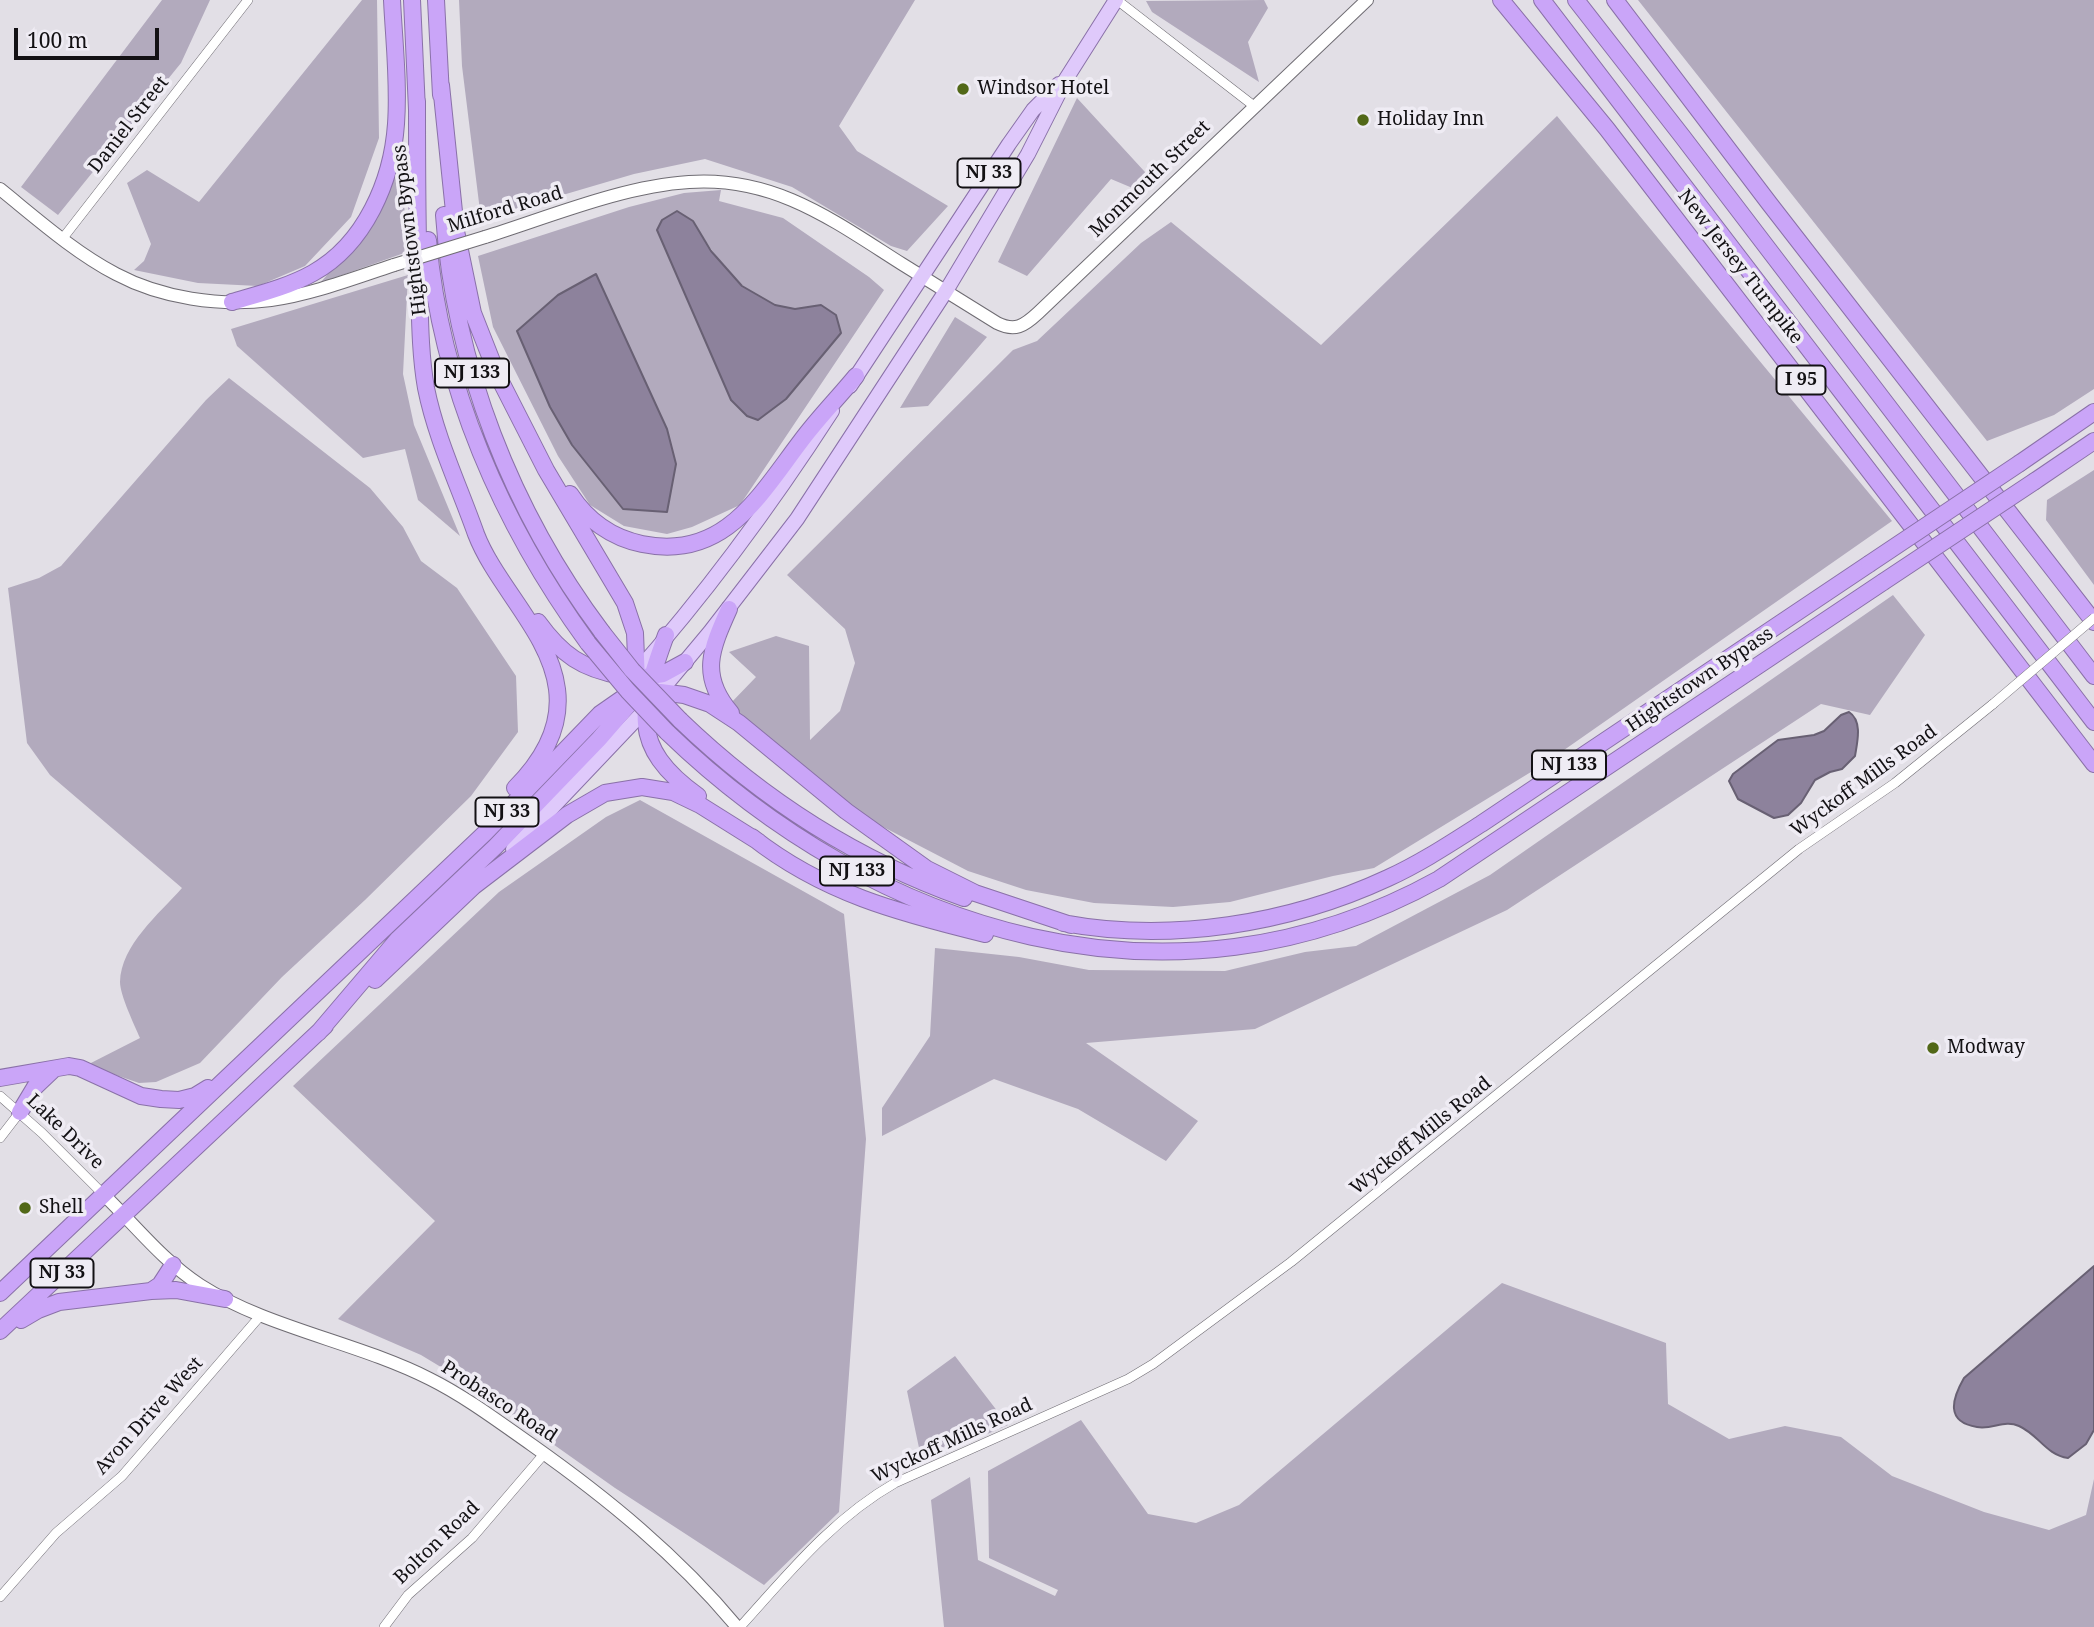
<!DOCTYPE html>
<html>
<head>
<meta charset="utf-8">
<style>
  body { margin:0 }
  #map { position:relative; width:2094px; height:1627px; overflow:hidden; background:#e2dfe6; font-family:"Noto Serif",serif }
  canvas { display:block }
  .scale { position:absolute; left:14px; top:28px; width:145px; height:32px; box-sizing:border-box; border:4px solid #131114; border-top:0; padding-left:9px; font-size:21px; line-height:24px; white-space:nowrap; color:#131114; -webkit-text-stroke:5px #efecf4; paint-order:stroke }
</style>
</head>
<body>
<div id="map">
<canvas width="2094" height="1627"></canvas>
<div class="scale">100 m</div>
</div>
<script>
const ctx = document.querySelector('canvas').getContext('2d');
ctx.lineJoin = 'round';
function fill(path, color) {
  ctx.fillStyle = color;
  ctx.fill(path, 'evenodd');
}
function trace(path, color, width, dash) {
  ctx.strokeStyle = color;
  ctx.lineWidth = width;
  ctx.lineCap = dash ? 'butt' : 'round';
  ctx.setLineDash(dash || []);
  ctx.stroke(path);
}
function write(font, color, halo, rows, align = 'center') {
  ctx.font = font + ' "Noto Serif",serif';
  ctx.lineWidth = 7;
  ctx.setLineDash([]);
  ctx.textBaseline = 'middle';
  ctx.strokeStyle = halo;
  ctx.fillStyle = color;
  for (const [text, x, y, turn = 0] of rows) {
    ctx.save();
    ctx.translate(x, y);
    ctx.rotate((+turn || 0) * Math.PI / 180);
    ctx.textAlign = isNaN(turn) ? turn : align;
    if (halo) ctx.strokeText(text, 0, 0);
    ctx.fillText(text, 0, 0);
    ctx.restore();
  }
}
fill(new Path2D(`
  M162 0H210L181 63 58 215 21 187Z
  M362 0H377L379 138 351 217 305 266 258 286 198 283 134 270 144 261 151 244 127 183 147 170 199 202Z
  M459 0H915L839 126 857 151 948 206 907 251 891 246 792 187 705 159 634 174 481 219 462 66Z
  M1264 0 1268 8 1248 42 1259 82 1152 12 1146 1Z
  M1638 0H2094V389L2054 415 1987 441Z
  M1077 98 1156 184 1142 192 1111 179 1027 276 998 262Z
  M1557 116 1892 521 1544 764 1374 868 1333 876 1230 902 1173 907 1094 903 1026 890 968 871 864 817 728 706 756 677 729 652 776 636 809 646 810 740 840 711 855 663 845 629 787 575 1013 350 1037 341 1141 243 1171 222 1321 345Z
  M401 150 407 252 320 283 377 219Z
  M721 190 719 201 783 218 869 277 884 290 740 505 692 527 667 534 624 526 590 505 558 456 493 327 478 256 629 207 684 193ZM693 221C716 258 745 304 793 309 802 309 812 307 821 305L731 400ZM595 274 667 429 676 464 672 482 562 425 550 407 529 356Z
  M408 275 403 374 414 425 460 536 418 500 405 449 363 458 237 346 231 329Z
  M955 317 987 337 928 406 900 408Z
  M229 378 370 488 403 527 421 561 457 588 516 676 518 732 471 796 365 900 282 977 200 1063 156 1082 139 1083 87 1065 140 1038C134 1024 120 995 120 982 121 945 159 914 182 888L50 775 27 743 8 588 39 578 61 566 206 400Z
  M2094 470V585L2046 520 2047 500Z
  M1893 595 1925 635 1870 715 1821 704 1507 910 1255 1029 1086 1043 1198 1121 1166 1161 1078 1109 994 1079 882 1136V1108L930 1036 935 948 1019 957 1089 970 1225 971 1305 952 1356 946 1490 875Z
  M640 800 844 914 866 1139 839 1512 764 1585 615 1488 464 1381 421 1355 338 1319 435 1221 293 1086 499 892 606 817Z
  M1502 1283 1666 1343 1668 1404 1729 1439 1785 1426 1841 1437 1892 1476 1984 1512 2049 1530 2086 1515 2094 1479V1627H944L931 1500 970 1477 978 1560 1055 1596 1058 1590 989 1558 988 1471 1081 1420 1148 1514 1196 1523 1239 1505Z
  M955 1356 1008 1425 922 1462 907 1391Z`), '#b2aabd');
const water = new Path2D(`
  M677 211 693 221 711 251 742 286 775 305 795 309 821 305 836 315 841 333 786 399 758 420 747 416 731 400 657 230 662 220Z
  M596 274 667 429 676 464 667 512 623 509 572 445 550 407 517 331 558 295Z
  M1849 712C1863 721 1857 743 1855 756L1842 769 1830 772 1815 780 1801 803 1788 815 1774 818 1738 799 1729 781 1733 774 1778 740 1814 735 1824 731 1841 715Z
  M2094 1266V1430L2086 1444 2068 1458C2046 1455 2039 1435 2019 1426 2004 1419 1993 1430 1977 1427 1945 1422 1952 1399 1964 1378Z`);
fill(water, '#8d829c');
trace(water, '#686073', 2);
const street = new Path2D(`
  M1117 0 1254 106
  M63 238 248 0
  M0 1096 42 1133 104 1195
  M0 1138 20 1112
  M0 1597 56 1533 122 1476 261 1315
  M384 1627 408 1595 472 1538 544 1454
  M740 1627C788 1574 832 1519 895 1483L1128 1379 1153 1364 1291 1262 1799 849 1895 783 1993 704`);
const secondary = new Path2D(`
  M0 189C36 218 74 252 116 274 161 298 220 307 271 300 313 294 354 278 394 265
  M485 237C549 217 623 186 689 182 775 176 834 221 902 264 934 284 965 303 997 323 1015 332 1024 326 1038 313L1367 0
  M104 1195C135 1225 163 1261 200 1285 267 1328 357 1342 430 1379 466 1397 499 1422 532 1445 607 1498 678 1556 737 1627`);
const primary = new Path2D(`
  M850 386 1009 144 1033 110 1059 84
  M632 677C705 595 772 504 832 411
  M513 849 644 711 710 632 797 519 946 291 1028 154 1066 79 1116 0`);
const highway = new Path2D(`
  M412 0 417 110
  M436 0 441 95
  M1501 0 1607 129 2094 764
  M1542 0 2094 722
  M1576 0 1682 136 2094 676
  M1615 0 1769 203 2094 622
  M417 101C417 161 417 222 419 282 420 317 420 354 426 388 436 438 459 486 476 534 496 586 550 633 557 689 562 728 542 761 515 788
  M444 215C454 365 512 512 602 632
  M428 240C441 387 502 525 588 643
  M232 302C259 294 288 287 313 273 365 244 392 181 396 124 399 83 394 41 392 0
  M2020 463 2094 412
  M2035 481 2094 441
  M570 494C587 520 612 538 642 544 724 561 759 496 801 441 818 418 838 398 856 376
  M729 609C711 649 699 676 731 713
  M538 622C562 655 582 669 622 676
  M666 635C640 707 628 746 698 796
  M645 677 663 674 685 662
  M680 720C761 798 857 860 964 898
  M667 732C876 934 1172 1027 1439 879L1883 582
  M752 837C823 893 899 913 985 934
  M1063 923C1171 943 1289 924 1388 878 1421 863 1451 843 1481 824L1869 564
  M375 980 474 886 567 815 605 793 642 787 673 792 700 805 759 842
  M318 1033 398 939 495 847 599 739 631 702 637 682 635 633 625 603 546 470 497 374 473 313 456 231 441 85
  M0 1078 69 1066 80 1068 141 1096 161 1099 179 1100 195 1096 208 1088
  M20 1112 35 1087 54 1069
  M151 1291 160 1285 173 1265
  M0 1293 485 833 600 714 623 698 660 692 684 695 710 704 739 723 846 811 927 869 975 893 1071 925
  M21 1320 38 1310 59 1302 151 1291 176 1290 225 1299
  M0 1331 325 1026`);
trace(street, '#6f6c73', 10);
trace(secondary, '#6f6c73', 14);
trace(primary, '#8a71a8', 16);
trace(highway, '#8a71a8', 18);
trace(street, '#fff', 9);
trace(secondary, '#fff', 12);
trace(primary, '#dfc9fb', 14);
trace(highway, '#caa5f8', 16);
const streetBridge = new Path2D(`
  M1993 704 2094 618`);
const secondaryBridge = new Path2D(`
  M394 265 485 237`);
const highwayBridge = new Path2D(`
  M1869 564 2020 463
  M1883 582 2035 481
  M602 632 632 670 680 720
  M588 643 628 691 667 732`);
trace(streetBridge, '#6f6c73', 10, []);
trace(secondaryBridge, '#6f6c73', 14, []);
trace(highwayBridge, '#8a71a8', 18, []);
trace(streetBridge, '#fff', 9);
trace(secondaryBridge, '#fff', 12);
trace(highwayBridge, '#caa5f8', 16);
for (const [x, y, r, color] of [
  [963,89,7,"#526818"],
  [1363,120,7,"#526818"],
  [1933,1048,7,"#526818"],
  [25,1208,7,"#526818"]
]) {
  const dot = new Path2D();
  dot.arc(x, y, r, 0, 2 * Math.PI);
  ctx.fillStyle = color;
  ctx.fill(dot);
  trace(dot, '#efecf4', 2.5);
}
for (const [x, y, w] of [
  [989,173,63],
  [472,373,74],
  [1801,380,49],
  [1569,765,74],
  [507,812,63],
  [857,871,74],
  [62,1273,63]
]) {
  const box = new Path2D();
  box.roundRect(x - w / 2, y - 14.5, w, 29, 5);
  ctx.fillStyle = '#efecf4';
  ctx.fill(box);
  trace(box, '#131114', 2);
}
write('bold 18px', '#131114', null, [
  ["NJ 33",989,173],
  ["NJ 133",472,373],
  ["I 95",1801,380],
  ["NJ 133",1569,765],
  ["NJ 33",507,812],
  ["NJ 133",857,871],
  ["NJ 33",62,1273]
]);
write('19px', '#131114', '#efecf4', [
  ["Windsor Hotel",977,89],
  ["Holiday Inn",1377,120],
  ["Modway",1947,1048],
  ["Shell",39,1208]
], 'left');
write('19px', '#131114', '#efecf4', [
  ["Daniel Street",129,125,-52],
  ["Monmouth Street",1150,179,-44],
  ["Milford Road",505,210,-17],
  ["Hightstown Bypass",410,230,-97],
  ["New Jersey Turnpike",1740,267,52],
  ["Hightstown Bypass",1700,680,-34],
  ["Wyckoff Mills Road",1864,781,-36],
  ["Lake Drive",65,1132,44],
  ["Wyckoff Mills Road",1421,1136,-39],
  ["Probasco Road",499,1402,33],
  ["Avon Drive West",149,1416,-48],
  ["Wyckoff Mills Road",952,1441,-25],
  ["Bolton Road",437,1543,-44]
]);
</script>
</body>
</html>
